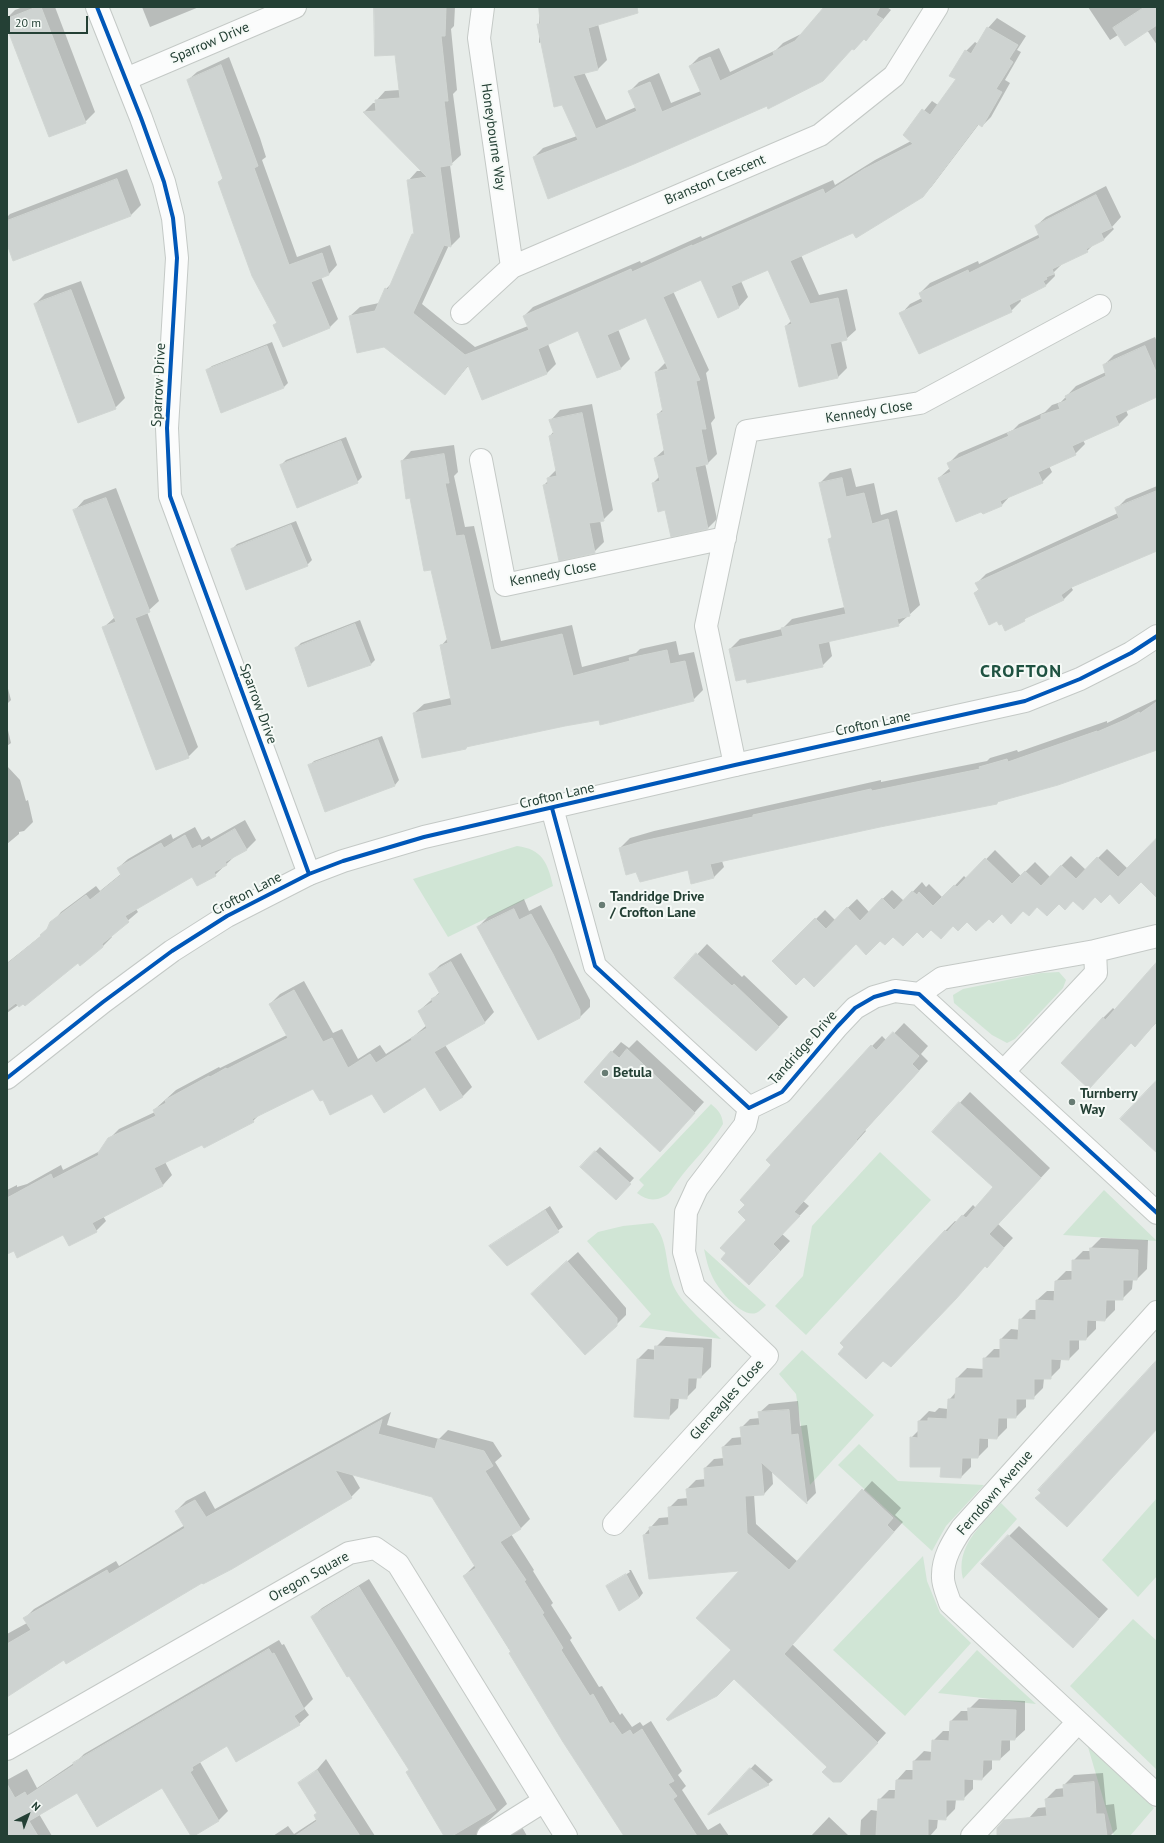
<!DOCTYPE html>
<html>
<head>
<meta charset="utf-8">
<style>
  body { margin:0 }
  #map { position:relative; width:1164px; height:1843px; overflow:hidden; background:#e7ece9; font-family:"PT Sans",sans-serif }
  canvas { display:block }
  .frame { position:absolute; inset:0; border:8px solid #244035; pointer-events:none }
  .north { position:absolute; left:8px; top:1795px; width:40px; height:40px; -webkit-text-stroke:3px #f6faf7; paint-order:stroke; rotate:42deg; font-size:11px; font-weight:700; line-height:16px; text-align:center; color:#244035 }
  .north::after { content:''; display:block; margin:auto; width:14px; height:18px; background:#244035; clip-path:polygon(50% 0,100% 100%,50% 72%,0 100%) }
  .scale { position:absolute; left:8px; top:16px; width:80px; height:18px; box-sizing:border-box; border:2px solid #244035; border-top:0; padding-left:5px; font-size:12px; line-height:14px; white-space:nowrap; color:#244035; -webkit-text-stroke:3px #f6faf7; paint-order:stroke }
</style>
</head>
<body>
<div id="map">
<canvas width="1164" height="1843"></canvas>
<div class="frame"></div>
<div class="north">N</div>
<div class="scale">20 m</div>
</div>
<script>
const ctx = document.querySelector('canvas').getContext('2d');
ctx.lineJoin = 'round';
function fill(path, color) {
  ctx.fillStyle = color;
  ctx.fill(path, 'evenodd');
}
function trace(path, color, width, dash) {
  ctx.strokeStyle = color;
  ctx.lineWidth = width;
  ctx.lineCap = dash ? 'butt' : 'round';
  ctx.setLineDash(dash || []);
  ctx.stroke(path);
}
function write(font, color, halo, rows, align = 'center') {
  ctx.font = font + ' "PT Sans",sans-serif';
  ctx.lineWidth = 4;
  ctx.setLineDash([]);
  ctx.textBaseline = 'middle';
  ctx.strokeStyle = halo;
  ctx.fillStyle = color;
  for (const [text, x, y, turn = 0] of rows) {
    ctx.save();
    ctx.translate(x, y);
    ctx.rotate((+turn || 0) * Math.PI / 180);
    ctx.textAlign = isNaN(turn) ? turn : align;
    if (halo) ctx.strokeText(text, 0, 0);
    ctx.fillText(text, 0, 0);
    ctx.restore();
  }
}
fill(new Path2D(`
  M517 846C542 849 548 863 553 886L448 937 413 879Z
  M1059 972 1066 980 1063 988 1015 1039 1007 1043 992 1035 954 1003 953 995 963 989 1041 973Z
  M711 1104C718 1110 722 1114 723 1124 711 1145 691 1162 677 1182 673 1187 670 1194 665 1196 654 1202 646 1200 637 1193L644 1185 639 1180Z
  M880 1152 931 1200 806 1335 775 1306 803 1276 812 1226Z
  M1104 1190 1157 1241 1063 1235Z
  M653 1223C670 1241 664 1268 675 1289 683 1305 708 1326 721 1339L639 1327 651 1314 587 1241 598 1232 623 1226Z
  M704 1249 766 1305C763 1308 759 1312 756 1313 741 1318 717 1288 712 1276 708 1268 706 1258 704 1249Z
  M802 1350 874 1415 810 1485 796 1394 779 1374Z
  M859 1444 898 1481 984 1485 946 1526 932 1551 838 1465Z
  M1157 1498V1576L1138 1597 1102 1560Z
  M1001 1503 1017 1519 963 1579C955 1546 981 1526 1001 1503Z
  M923 1556 927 1581 940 1613 971 1643 905 1716 833 1650Z
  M1133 1619 1157 1641V1770L1070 1686Z
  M977 1650 1036 1704 938 1693Z
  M1088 1747 1154 1808 1130 1836H1114Z`), '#d0e5d5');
fill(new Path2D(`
  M23 7H55L95 112 85 122 7 25V18L15 10Z
  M142 7H199L150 27Z
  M400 7H455L454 26 451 29 457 90 453 94 461 155 450 165 460 237 451 246 449 245 422 304 475 347 528 326 524 316 533 307 640 261 641 263 701 236 702 238 833 180 835 185 875 160 911 141 904 135 932 101 938 105 958 79 966 51 975 42 978 44 988 28 997 18 1026 36 1017 50 1021 52 1005 80 1010 83 991 117 982 126 979 124 932 186 923 196 853 232 801 255 819 295 847 289 856 330 846 339 841 340 847 368 838 377 786 326 792 320 768 269 741 281 748 297 739 307 718 317 701 278 673 291 709 370 706 373 715 418 711 423 717 454 708 463H705L717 519 708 528 666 509 653 483 659 477 655 458 665 449 658 414 664 408 656 372 666 362 646 317 618 329 630 359 621 368 598 376 579 330 548 344 556 364 546 374 469 365 445 394 350 316 360 307 379 303 386 289 392 283 415 232 408 181 417 171H422L364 112 373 103H376V101L385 91 400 90Z
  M539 7H625L598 24 607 60 598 69 584 72 606 120 636 107 630 91 639 82 659 73 671 103 701 91 690 66 699 57 719 48 730 72 776 50 783 43 803 33 826 7H887L891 10 866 40 865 38 854 49 853 48 767 104 534 157 543 148 577 136 541 42 539 43Z
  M1088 7H1157V45L1147 30 1118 35 1110 40Z
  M229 57 260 138 266 157 262 160 297 257 330 245 337 265 329 274 321 277 338 319 329 328 275 325 277 322 219 182 224 177 188 80 197 72Z
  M127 169 141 205 131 215 14 259 7 241V217L10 214Z
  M1106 186 1121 217 1112 227 1114 229 1104 239 1094 244 1087 251 1064 262 1054 272 1055 276 1045 286 1020 298 1021 301 1011 311 901 314 910 304 922 298 920 293 930 283 978 261 979 264 1040 234 1036 226 1046 217Z
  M81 281 125 398 115 408 35 304 45 294Z
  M1155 337 1157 342V396L1126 410 1128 415 1118 425 1083 440 1085 444 1075 454 1049 466 1052 472 1042 482 1011 495 1001 506 939 478 950 468 949 463 959 453 1013 430 1019 424 1045 412 1052 405 1061 402 1076 386 1106 372 1104 365 1114 355Z
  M272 342 288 383 284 387 207 370 212 366Z
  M592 404 613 510 603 520H600L604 542 594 552 544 485 548 481V478L557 469 550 436 554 431 551 420 560 410Z
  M346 437 362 477 357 482 281 465 286 460Z
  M454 445 458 472 454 476 465 527 474 526 501 641 572 625 582 667 636 653 640 649 676 641 679 655 694 652 703 690 693 700 469 745 466 748 414 713 424 704 451 698 441 646 448 638 432 568 402 461 411 451Z
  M851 468 856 487 874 483 881 515 897 510 920 605 898 625 829 641 832 656 822 666 746 678 730 649 740 639 782 629 792 619 845 607 829 539 832 537 820 483 830 473Z
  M1157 486V547L1071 587 1073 590 1063 600 1028 616 1024 620 1002 622 975 593 979 589 976 584 986 574 1118 513 1116 509 1126 499Z
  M116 488 159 601 147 612 198 747 188 757 103 628 115 617 75 510 84 500Z
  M296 521 312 560 307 565 232 549 237 544Z
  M360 620 375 660 371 664 296 648 301 643Z
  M7 685 11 700 7 704Z
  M1157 699V744L1000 800 997 803 880 826 722 861 724 867 714 877 692 883 688 869 637 871 620 848 630 838 654 831 881 780V782L987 761 990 758 1017 750 1018 752 1107 721V723Z
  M7 726 11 743 7 746Z
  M382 736 399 780 395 785 325 810 309 766 314 761Z
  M7 766 20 780 26 801 28 800 33 822 24 831 19 832V834L7 844Z
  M245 820 256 840 246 850 236 855 215 875 192 876 136 909 138 912 111 935 112 937 103 946 80 964 78 962 7 1013V963L42 935 61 912 96 886 100 891 121 874 118 868 128 859 171 834 173 839 195 827 202 840 209 836 211 839Z
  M1157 839V896L1141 880 1110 893 1002 913 954 925 917 930 880 940 856 943 804 975 774 961 825 910 835 920 857 899 869 912 892 890 904 901 922 882 926 887 929 884 943 898 964 876 967 879 995 850 1021 876 1035 862 1050 877 1071 856 1086 870 1107 849 1127 868Z
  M524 899 529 911 541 905 590 1000V1007L580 1017 478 927 488 917Z
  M707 944 742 977 744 975 788 1017 766 1040 676 977Z
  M461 953 494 1012 485 1022 445 1045 472 1087 462 1097 425 1085 323 1098 314 1088 261 1113 253 1121 165 1162 172 1175 163 1185 103 1216 106 1221 96 1231 64 1233 7 1253V1190L17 1185V1187L27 1184 61 1165 63 1170 102 1150 109 1139 119 1129 155 1112 154 1110 176 1090 219 1067 220 1068 287 1035 270 1004 280 994 304 981 333 1033 342 1029 358 1059 380 1045 386 1054 414 1036 427 1025 419 1011 440 992 430 975 440 965Z
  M1157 965V1022L1144 1036 1131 1042 1099 1077 1103 1018 1113 1008 1115 1010Z
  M904 1023 928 1046 921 1054 928 1061 865 1130 866 1131 803 1201 809 1206 782 1234 790 1241 759 1274 748 1220 747 1204 773 1165 872 1046 882 1036 887 1041Z
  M637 1040 704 1102 660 1151 612 1052 621 1042 629 1048Z
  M970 1092 1050 1168 998 1224 1013 1238 987 1266 986 1265 924 1332 945 1231 955 1221 957 1222 973 1205 976 1208 995 1187 933 1132Z
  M600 1147 634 1178 620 1194 581 1167Z
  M550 1206 563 1227 507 1265 491 1246Z
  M1101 1238 1148 1240 1147 1269 1137 1279H1133L1132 1289 1122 1299H1115V1310L1105 1320 1096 1319V1329L1086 1339H1079V1349L1069 1359H1061L1060 1368 1050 1378H1044L1043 1388 1033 1398H1026V1407L1016 1417H1007V1428L997 1438H988V1447L978 1457H971V1467L961 1477 942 1466 911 1438 919 1430V1421L929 1411 935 1412 939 1408 948 1409 949 1400 956 1392 957 1378 967 1368 984 1369V1359L994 1349H1001V1339L1011 1329 1020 1330V1320L1030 1310H1037V1300L1047 1291H1055L1056 1281 1066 1271H1073V1261L1083 1251H1091V1248Z
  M578 1252 626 1308V1315L616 1325 542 1284Z
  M666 1337 712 1339 711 1367 701 1377H697L696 1388 686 1398H679L678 1408 668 1418 638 1359 648 1349 656 1350V1347Z
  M798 1401 800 1426 807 1425 816 1493 807 1502 772 1471 773 1484 764 1494H754L756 1524 798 1562 872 1481 901 1508 895 1515 903 1522 792 1644 886 1733 850 1772 828 1767 733 1650 741 1570 644 1535 659 1518 670 1517 669 1508 678 1499 688 1498 687 1489 696 1480 706 1479 705 1468 714 1459 724 1458 723 1447 732 1438 742 1437 741 1428 750 1419 760 1418 759 1413 769 1404Z
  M391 1412 387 1425 439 1439 448 1430 493 1442 502 1456 495 1462 530 1519 521 1528 511 1534 534 1570 533 1571 553 1603 551 1605 572 1638 570 1640 599 1687 602 1686 620 1715 622 1713 632 1727 640 1722 643 1726 651 1721 682 1771 678 1775 686 1786 682 1790 708 1830 720 1823 729 1836H624L464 1576 475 1565 432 1496 352 1474 360 1488 351 1497 64 1659 7 1696V1634L27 1623 24 1619 34 1609 116 1561 119 1566 185 1525 176 1511 186 1501 205 1491 215 1509Z
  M1019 1526 1108 1609 1082 1637 1009 1536Z
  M629 1570H631L643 1593 639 1598 607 1586 630 1572Z
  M369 1579 505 1800 507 1804 486 1823 485 1826 490 1836H447L410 1770 312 1617 322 1608Z
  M279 1640 282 1645 284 1644 313 1699 304 1708 309 1715 299 1724 236 1761 227 1745 200 1762 228 1811 219 1820 192 1836 162 1787 77 1792 39 1814 52 1836H7V1780L27 1769 37 1788 77 1761 84 1754Z
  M979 1699 1025 1701V1730L1015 1739H1010V1750L1000 1759H992V1769L982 1779H973V1789L963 1799H956L955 1809 945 1819 938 1818 937 1828 930 1836H860L861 1820 871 1810 878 1811 879 1800 889 1790H896L897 1780 906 1770H914V1761L924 1751 932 1752 933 1741 943 1731H951V1721L961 1711H969V1709Z
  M326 1759 375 1836H273L288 1826 294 1834 317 1819 318 1812 302 1787Z
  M755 1764 773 1780 768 1784 710 1813Z
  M1103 1773 1106 1805 1114 1804 1117 1829 1110 1836H1013L1038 1808 1047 1807 1046 1799 1056 1789 1065 1788 1064 1785 1074 1775Z
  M829 1817 849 1836H811Z
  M522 1827 527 1836H505Z`), '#0003');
const building = new Path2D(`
  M37 7H41L86 123 49 137 7 28V19Z
  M374 7H446L445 36H441L448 101H444L452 165 440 167 451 247 444 245 413 313 465 355 529 330 523 316 631 269 632 272 692 245V246L823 189 825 194 864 169 913 144 903 135 922 109 930 115 956 79 949 76 965 50 971 54 987 27 1018 45 1009 59 1013 62 996 89 1002 92 982 127 978 124 923 197 856 238 853 233 790 261 810 304 838 298 847 340 830 344 838 378 799 387 785 326 792 324 768 270 731 286 739 308 718 318 701 280 663 297 700 380 696 381 706 429H701L708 464 695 467 708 529 671 537 665 510 658 512 652 483 660 481 654 458 665 455 657 414 663 412 655 372 668 369 646 318 607 335 621 369 597 378 578 331 538 349 547 374 482 400 468 365 445 395 384 347 357 353 349 316 375 311 385 288 388 290 412 234H414L407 180 427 177 363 112 376 111 375 100 400 98 395 55 375 56Z
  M539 7H637L638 13 588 28 598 70 573 76 596 129 637 111 628 91 650 82 662 112 702 95 689 66 710 57 720 81 774 55 773 52 795 41 824 7H880L876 15 883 19 866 41 864 39 854 50 852 49 823 81 768 109 767 106 634 164 548 199 533 157 578 140 562 105 554 107 537 24H540Z
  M1145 7H1157V25L1125 46 1113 28Z
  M221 65 251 147 258 166 254 168 289 265 322 253 329 275 311 282 330 328 283 347 273 325 277 323 252 276 232 221 218 182 223 179 187 80Z
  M117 179 131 216 13 261 7 244V221Z
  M1096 195 1112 228 1101 233 1104 240 1086 249 1088 252 1052 269 1054 274 1046 277 1047 279 1043 281 1046 286 1009 305 1012 312 919 354 899 313 923 302 919 293 968 270 969 273 1040 238 1035 226Z
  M71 290 116 409 78 423 34 304Z
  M267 346 284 388 221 413 206 370Z
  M1145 346 1157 374V397L1115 416 1119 425 1072 446 1076 455 1038 472 1043 483 1000 501 1002 506 983 514 981 512 956 522 938 478 951 472 947 463 1009 436 1007 433 1041 419V415L1060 409 1058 404 1067 400 1065 396 1106 376 1103 365Z
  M582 413 604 521 589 523 595 553 559 561 543 485 548 484 547 478 557 476 549 436 554 434 549 420Z
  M341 441 358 483 297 508 280 465Z
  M444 454 449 483H445L456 536 464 535 491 650 562 634 573 676 630 661 629 658 667 650 670 664 685 661 694 701 600 725 599 720 565 726 466 747V749L422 758 413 713 452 705 440 645 448 643 431 570 424 571 410 498 406 499 401 461Z
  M842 478 846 497 864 493 872 524 888 519 910 616 897 619 899 626 818 644 823 667 747 683 746 679 736 681 729 649 783 636 781 628 846 614 828 539 832 538 819 483Z
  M1157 491V551L1072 587 1061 595 1064 600 1024 619 1025 621 1005 631 1002 624 999 625 997 621 989 625 974 593 979 590 975 583 1119 518 1115 508Z
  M106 498 150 612 135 618 189 758 156 770 102 627 116 622 73 510Z
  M291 525 308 566 246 590 231 549Z
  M355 624 371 665 308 687 295 648Z
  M1157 702V750L1058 785 997 802V804L880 827 710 864 714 878 691 884 688 870 640 882 636 872 626 875 619 848 643 841 753 817V815L780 809 871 789 872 791 980 769 979 767 1007 759 1008 762 1097 731V732L1127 719 1139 712 1140 713Z
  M378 740 395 786 325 812 308 765Z
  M235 829 247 850 225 862 227 865 214 872 216 876 197 886 192 877 125 916 129 922 102 944 103 947 80 966 78 963 25 1006 23 1004 19 1007 16 1003 7 1010V964L41 936 40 935 47 929 50 922 86 895 90 900 121 875 117 868 161 843 164 848 185 835 192 849 200 845 201 848Z
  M1157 838V898L1141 882 1119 904 1110 894 1101 903 1095 897 1083 910 1073 901 1065 910 1059 904 1047 916 1037 907 1029 916 1023 911 1011 924 1002 914 993 923 989 919 976 931 967 922 958 931 953 926 941 939 931 930 923 938 917 932 903 946 893 937 885 945 880 941 866 955 856 944 814 987 804 977 796 985 772 961 815 918 826 929 847 907 860 921 882 898 894 910 912 891 917 895 919 892 933 906 954 885 957 887 985 858 1012 884 1025 871 1041 886 1061 865 1076 879 1097 857 1118 877Z
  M514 909 519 920 531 914 553 954 580 1010V1018L538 1040 477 927Z
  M696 953 732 986 734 984 779 1027 756 1051 674 978Z
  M451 962 485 1023 434 1052 463 1097 440 1111 425 1087 384 1113 372 1094 330 1115 323 1100 320 1101 313 1089 252 1119 254 1122 204 1148 202 1145 154 1168 163 1186 92 1223 97 1232 69 1246 63 1235 17 1258 14 1251 7 1254V1198L51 1174 53 1179 99 1155 98 1153 108 1138 156 1116 153 1110 166 1103 165 1100 209 1076 210 1077 226 1068 227 1069 288 1038 269 1004 294 990 323 1042 332 1038 348 1068 370 1054 376 1063 412 1040 411 1038 427 1028 418 1011 433 1002 431 999 440 994 429 974Z
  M1157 962V1021L1135 1047 1131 1043 1089 1089 1061 1063 1103 1017 1105 1020Z
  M893 1032 919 1056 912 1064 919 1071 856 1140 857 1141 794 1212 800 1216 773 1244 780 1251 749 1285 721 1259 726 1253 720 1248 746 1220 738 1212 745 1205 740 1200 771 1165 766 1160 871 1045 876 1050Z
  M627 1049 695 1113 660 1152 584 1082 611 1051 619 1058Z
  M1157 1080V1153L1120 1119Z
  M959 1102 1041 1178 989 1234 1004 1248 987 1268 985 1266 956 1299 891 1367 883 1361 866 1379 838 1354 844 1347 840 1343 945 1230 947 1232 962 1215 966 1218 993 1187 932 1132Z
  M595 1151 631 1184 616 1200 580 1167Z
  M545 1210 559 1232 507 1266 489 1246Z
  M1090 1248 1138 1250 1137 1280H1123V1300H1106L1105 1321 1087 1320 1086 1340H1069V1360L1051 1359V1379H1034V1399H1016V1418H998L997 1439 979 1438 978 1458H962L961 1478 940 1477 941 1467H910V1437L918 1438V1421H928V1418L947 1419 948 1399H955L956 1378H983V1358H1000V1339L1018 1340 1019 1319 1036 1320V1300L1054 1301 1055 1281 1072 1280V1260H1090Z
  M567 1261 617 1318V1326L585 1355 531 1294Z
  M655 1346 703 1348 701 1378H688L687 1399 670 1398 669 1419 634 1417 637 1359 654 1360Z
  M1157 1360V1429L1067 1527 1035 1498 1041 1493 1038 1490Z
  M789 1410 791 1435 798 1434 807 1504 761 1462 764 1495 745 1496 747 1533 789 1570 862 1489 893 1518 887 1525 894 1532 784 1654 878 1743 841 1782H833L822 1772 827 1767 734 1679 717 1696 668 1721 666 1719 731 1650 696 1618 739 1571 649 1579 643 1535 650 1534 649 1527 669 1525 668 1507 688 1506 686 1489 705 1487 704 1468 724 1466 722 1447 742 1445 740 1427 760 1425 758 1412Z
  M382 1420 378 1434 435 1449 438 1439 484 1451 493 1466 485 1471 521 1529 500 1542 526 1580 524 1581 544 1613 542 1614 563 1648 561 1650 590 1696 593 1694 610 1724 613 1722 622 1735 630 1730 633 1735 642 1729 674 1781 668 1784 677 1796 673 1799 697 1836H624L563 1742 509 1653 511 1652 463 1576 476 1568 432 1497 335 1470 352 1498 232 1569 203 1584 202 1583 66 1664 64 1660 7 1697V1644L31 1630 23 1618 107 1570 109 1574 185 1528 175 1511 195 1500 206 1517Z
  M1008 1535 1099 1619 1073 1648 981 1564Z
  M626 1574 639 1598 619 1611 606 1586Z
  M359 1587 496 1810 452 1836H444L406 1772 409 1770 349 1676 347 1677 311 1617Z
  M269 1649 272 1654 274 1653 304 1709 294 1716 300 1725 236 1762 227 1746 192 1767 193 1770 190 1772 219 1821 194 1836H191L162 1788 97 1827 77 1793 29 1821 38 1836H7V1784L15 1798 25 1792 27 1796 74 1765 73 1763Z
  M968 1708 1016 1710 1015 1740H1001L1000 1760H983L982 1780 964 1779V1800H946V1820L928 1819V1836H876L878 1799H895L896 1780H913V1761H931L932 1740 949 1741 950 1721H968Z
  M750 1768 769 1785 708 1815V1814Z
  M317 1770 360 1836H295L317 1821 314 1815 317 1813 298 1783Z
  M1094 1782 1096 1814H1104L1107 1836H997V1828L1004 1820 1047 1816 1045 1799 1064 1797 1063 1785Z`);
fill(building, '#ced3d1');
trace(building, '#d0d5d2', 1);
const minor = new Path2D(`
  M97 7 141 118 164 182 173 218 177 258 167 428 170 496 309 874
  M483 7 479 38 512 267
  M126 79 295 7
  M462 313 512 267 820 135 894 76 937 7
  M481 460 505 585 725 538
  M735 765 706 626 747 431 920 403 1100 306
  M552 808 595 966 749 1108 782 1092 837 1027 855 1008 874 997 895 991 919 994 1157 1213
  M919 994 942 978 1095 951
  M1004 1071 1096 973 1095 951 1157 936
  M1157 1312 962 1528C952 1543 942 1559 943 1578 943 1586 948 1596 950 1603L1157 1795
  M614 1524 767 1356 694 1287 684 1252 686 1212 697 1188 745 1125 749 1108
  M7 1749 349 1553 375 1548 398 1564 566 1836
  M488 1836 544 1801
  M972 1836 1078 1722`);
const tertiary = new Path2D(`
  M7 1078 103 1002 172 951 227 916 309 874 343 861 424 837 735 765 1025 701 1080 679 1131 653 1157 636`);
trace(minor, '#c4c9c6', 24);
trace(tertiary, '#c4c9c6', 24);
trace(minor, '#fbfcfc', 22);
trace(tertiary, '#fbfcfc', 22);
trace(new Path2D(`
  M97 7 141 118 164 182 173 218 177 258 167 428 170 496 309 874
  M552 808 595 966 749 1108 782 1092 837 1027 855 1008 874 997 895 991 919 994 1157 1213
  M7 1078 103 1002 172 951 227 916 309 874 343 861 424 837 735 765 1025 701 1080 679 1131 653 1157 636`), '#0057b8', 4);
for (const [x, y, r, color] of [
  [602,905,4,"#687c74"],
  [605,1073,4,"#687c74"],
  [1072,1102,4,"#687c74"]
]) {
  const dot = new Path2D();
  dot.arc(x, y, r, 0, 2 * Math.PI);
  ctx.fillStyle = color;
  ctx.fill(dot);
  trace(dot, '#f6faf7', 1.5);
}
write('14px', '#244035', '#f6faf7', [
  ["Sparrow Drive",210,43,-23],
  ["Honeybourne Way",493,137,82],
  ["Branston Crescent",715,180,-23],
  ["Sparrow Drive",159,385,-87],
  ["Kennedy Close",869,412,-9],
  ["Kennedy Close",553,574,-11],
  ["Sparrow Drive",258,704,70],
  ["Crofton Lane",873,724,-12],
  ["Crofton Lane",557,796,-13],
  ["Crofton Lane",247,894,-28],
  ["Tandridge Drive",803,1048,-48],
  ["Gleneagles Close",727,1400,-48],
  ["Ferndown Avenue",995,1493,-49],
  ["Oregon Square",309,1577,-29]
]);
write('bold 14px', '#244035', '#f6faf7', [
  ["Tandridge Drive",610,897],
  ["/ Crofton Lane",610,913],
  ["Betula",613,1073],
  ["Turnberry",1080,1094],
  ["Way",1080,1110]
], 'left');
ctx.letterSpacing = '1px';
write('bold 18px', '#1f5241', '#f6faf7', [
  ["CROFTON",1021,672]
]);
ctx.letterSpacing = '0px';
</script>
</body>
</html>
